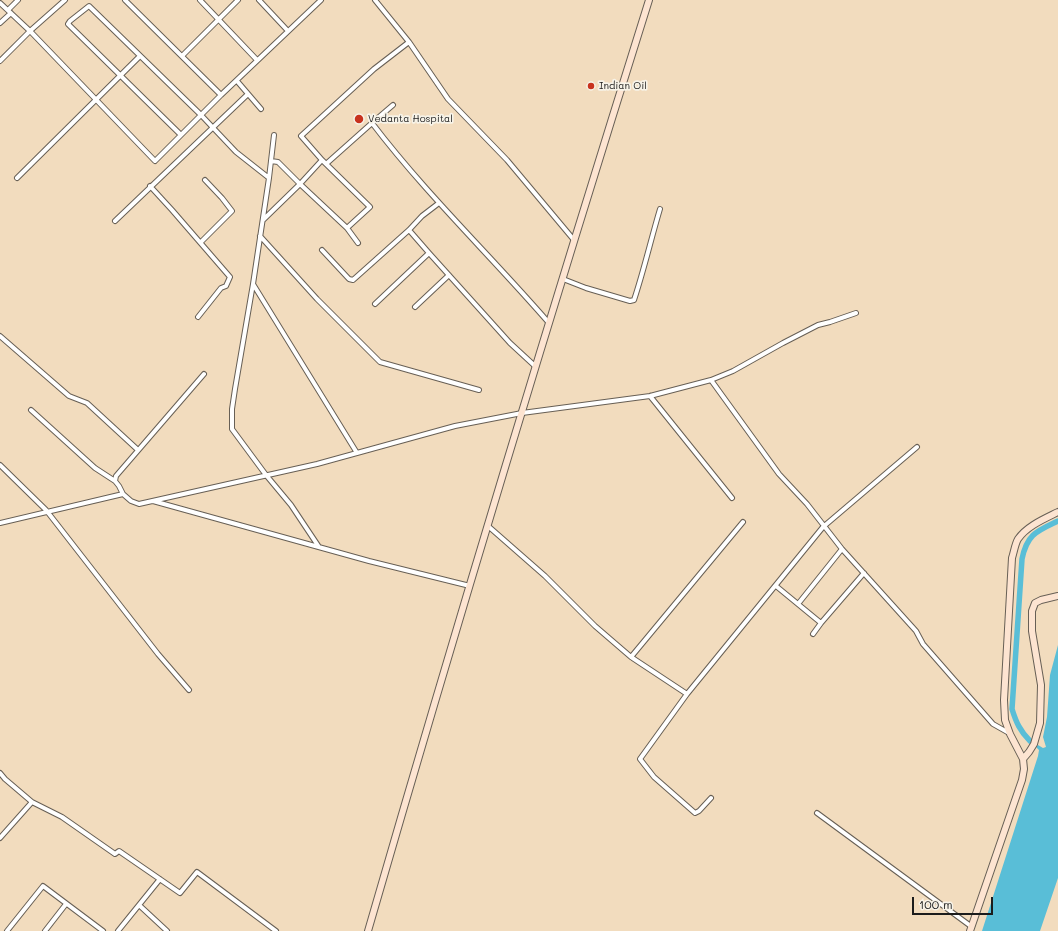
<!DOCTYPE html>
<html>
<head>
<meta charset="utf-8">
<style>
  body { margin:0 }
  #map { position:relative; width:1058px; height:931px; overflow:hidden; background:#f2dcbe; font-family:Mali,sans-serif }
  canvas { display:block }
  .scale { position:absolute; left:912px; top:897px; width:81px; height:18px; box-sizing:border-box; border:2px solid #1c1c1c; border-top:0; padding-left:5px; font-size:12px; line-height:14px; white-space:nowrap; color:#1c1c1c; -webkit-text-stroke:3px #f7f3e8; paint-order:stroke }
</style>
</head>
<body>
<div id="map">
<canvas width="1058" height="931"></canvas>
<div class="scale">100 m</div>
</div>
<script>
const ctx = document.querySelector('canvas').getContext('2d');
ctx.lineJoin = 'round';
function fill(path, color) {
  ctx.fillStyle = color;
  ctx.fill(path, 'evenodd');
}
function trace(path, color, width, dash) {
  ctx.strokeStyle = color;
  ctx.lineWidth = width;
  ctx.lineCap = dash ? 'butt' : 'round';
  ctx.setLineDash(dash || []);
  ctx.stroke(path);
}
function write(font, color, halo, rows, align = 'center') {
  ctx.font = font + ' Mali,sans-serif';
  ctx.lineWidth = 3.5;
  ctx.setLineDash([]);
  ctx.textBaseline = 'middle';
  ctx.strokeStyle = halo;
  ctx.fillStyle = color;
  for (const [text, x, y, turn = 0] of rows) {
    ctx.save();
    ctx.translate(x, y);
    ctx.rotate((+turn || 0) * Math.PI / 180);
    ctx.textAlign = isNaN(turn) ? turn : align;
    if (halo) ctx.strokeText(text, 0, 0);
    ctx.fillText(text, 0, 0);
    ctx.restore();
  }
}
fill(new Path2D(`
  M1058 645V878L1040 931H982L1038 756 1039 750 1036 747 1038 745 1043 748 1046 747 1043 737 1047 717 1050 675Z`), '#59bed7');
trace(new Path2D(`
  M1030 741C1020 731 1016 722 1012 709L1022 559C1027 534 1037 531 1058 521`), '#59bed7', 5.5);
const street = new Path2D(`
  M125 0 221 95
  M200 0 257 60
  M259 0 288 31
  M375 0 409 42 448 99 507 160 574 240
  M0 3 31 32 155 161 221 95 321 0
  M8 10 18 0
  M0 23 11 13
  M182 56 238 0
  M0 61 30 31 65 0
  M237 81 261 109
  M393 105 372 123C426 194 491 256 549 323
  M181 135 68 24 70 21 89 6 201 115 236 152 269 178 274 135
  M322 160 301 136 374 69 409 42
  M326 164 372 123
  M17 178 140 56
  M150 186 172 210 230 277 226 286 221 288 198 317
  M263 220 300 184 347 228 370 207 322 160 300 184 278 162 271 161
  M115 221 248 94
  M347 228 358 243
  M409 230 429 253 510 343 536 367
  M260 236 317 299 380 362 479 390
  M201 242 232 211 222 198 205 180
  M322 250 349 279 353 280 409 230 422 216 439 203
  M563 279 586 288 630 301 634 300C644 270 651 239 660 209
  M253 284 269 178
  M375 304 429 253
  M415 307 449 275
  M0 336 69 396 87 403 138 450
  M711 380 779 474 807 504 842 549 916 631 923 644 993 724 1009 733
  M650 396 732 498
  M31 410 95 468 115 481 119 486 123 494 131 501 139 504 317 464 455 426 522 413 650 396 711 380 733 371 783 343 818 325 830 322 856 313
  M0 465 46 510 158 654 189 690
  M115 481 116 476 204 374
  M153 501 369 561 470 586
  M0 523 123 494
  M488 526 545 576 595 626 631 657 687 694
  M319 547 291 505 266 475 232 429V409L235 389 253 284 357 453
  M776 586 821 623 864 573
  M798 604 842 549
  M813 634 821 623
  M631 657 743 522
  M0 773 5 779 32 802
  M711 798 699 811 695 813 654 777 640 759 687 694 823 527 917 447
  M817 813 972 927
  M0 838 32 802 62 817 115 854 119 851 180 893 197 872 276 931
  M139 905 167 931
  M7 931 43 886 103 931
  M45 931 66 904
  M118 931 160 879`);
const secondary = new Path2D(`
  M1023 759 1029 752 1034 744 1040 723 1041 685 1032 631V611L1035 603 1041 600 1058 596
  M368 931C458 620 552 309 649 0
  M970 931 1022 780 1024 769 1023 759 1010 734 1005 720 1004 700 1012 558C1014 552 1015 544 1018 539 1027 526 1044 519 1058 512`);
trace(street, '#675f55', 6);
trace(secondary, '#675f55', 8);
trace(street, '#fff', 4);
trace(secondary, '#fde4d1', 6);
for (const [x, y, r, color] of [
  [591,86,4,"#c8321e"],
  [359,119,5,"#c8321e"]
]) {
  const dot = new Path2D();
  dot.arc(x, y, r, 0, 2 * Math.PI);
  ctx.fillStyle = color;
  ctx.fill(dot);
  trace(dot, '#f7f3e8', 1.5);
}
write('10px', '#1c1c1c', '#f7f3e8', [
  ["Indian Oil",599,86],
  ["Vedanta Hospital",368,119]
], 'left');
</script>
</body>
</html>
